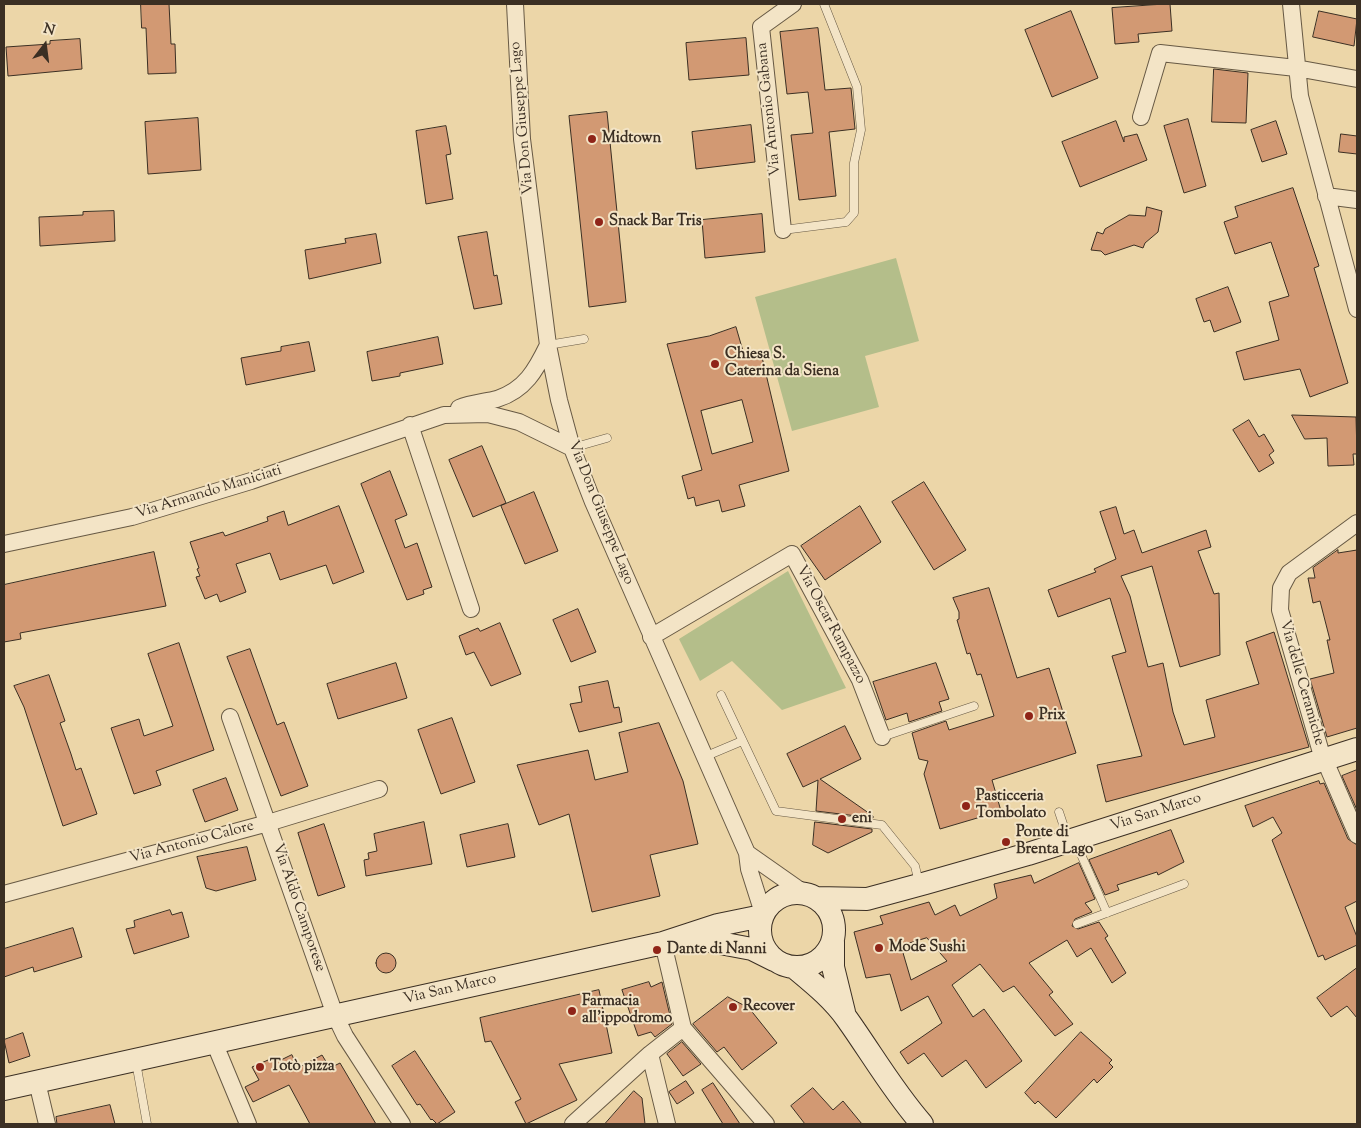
<!DOCTYPE html>
<html>
<head>
<meta charset="utf-8">
<style>
  body { margin:0 }
  #map { position:relative; width:1361px; height:1128px; overflow:hidden; background:#ecd6a8; font-family:"Sorts Mill Goudy",serif }
  canvas { display:block }
  .frame { position:absolute; inset:0; border:5px solid #3b2f23; pointer-events:none }
  .north { position:absolute; left:20px; top:20px; width:50px; height:50px; -webkit-text-stroke:4px #f3e4c6; paint-order:stroke; rotate:15deg; font-size:14px; font-weight:700; line-height:20px; text-align:center; color:#3b2f23 }
  .north::after { content:''; display:block; margin:auto; width:18px; height:22px; background:#3b2f23; clip-path:polygon(50% 0,100% 100%,50% 72%,0 100%) }
</style>
</head>
<body>
<div id="map">
<canvas width="1361" height="1128"></canvas>
<div class="frame"></div>
<div class="north">N</div>
</div>
<script>
const ctx = document.querySelector('canvas').getContext('2d');
ctx.lineJoin = 'round';
function fill(path, color) {
  ctx.fillStyle = color;
  ctx.fill(path, 'evenodd');
}
function trace(path, color, width, dash) {
  ctx.strokeStyle = color;
  ctx.lineWidth = width;
  ctx.lineCap = dash ? 'butt' : 'round';
  ctx.setLineDash(dash || []);
  ctx.stroke(path);
}
function write(font, color, halo, rows, align = 'center') {
  ctx.font = font + ' "Sorts Mill Goudy",serif';
  ctx.lineWidth = 4;
  ctx.setLineDash([]);
  ctx.textBaseline = 'middle';
  ctx.strokeStyle = halo;
  ctx.fillStyle = color;
  for (const [text, x, y, turn = 0] of rows) {
    ctx.save();
    ctx.translate(x, y);
    ctx.rotate((+turn || 0) * Math.PI / 180);
    ctx.textAlign = isNaN(turn) ? turn : align;
    if (halo) ctx.strokeText(text, 0, 0);
    ctx.fillText(text, 0, 0);
    ctx.restore();
  }
}
fill(new Path2D(`
  M896 258 919 341 865 356 879 407 792 431 755 297Z
  M788 571 846 688 782 710 732 661 700 681 679 639Z`), '#b4be8a');
const building = new Path2D(`
  M141 4H169L171 44H175L176 73 148 74 146 28H142Z
  M1170 4 1172 31 1138 34 1139 42 1115 44 1112 8Z
  M1071 11 1098 78 1052 97 1025 30Z
  M1319 11 1357 19 1354 46 1313 37Z
  M818 28 825 90 851 88 855 129 829 132 836 196 799 200 791 135 813 133 808 92 787 94 780 32Z
  M746 38 749 75 689 80 686 43Z
  M80 39 82 69 8 76 6 47 50 44V41Z
  M1214 69 1248 73 1246 123 1212 122Z
  M607 112 626 302 589 307 569 116Z
  M198 118 201 170 148 174 145 122Z
  M1188 119 1206 186 1184 193 1164 126Z
  M1116 121 1124 142V137L1137 134 1147 160 1080 187 1062 142Z
  M1276 121 1287 154 1262 162 1251 130Z
  M751 125 755 162 696 169 692 132Z
  M446 126 451 154 446 155 453 199 426 204 416 131Z
  M1341 134 1357 136V154L1339 152Z
  M1293 188 1319 266 1314 268 1348 383 1310 397 1300 369 1244 380 1236 352 1279 340 1269 302 1289 296 1271 242 1235 254 1224 222 1238 217 1235 207Z
  M1147 207 1162 211 1158 232 1145 243 1143 248 1134 245 1105 255 1101 251 1091 250 1097 232 1103 234 1105 229 1129 215 1145 216Z
  M114 211 115 241 40 246 39 217 83 215V212Z
  M762 214 765 252 705 258 702 220Z
  M487 232 494 276 497 275 502 304 474 309 458 237Z
  M376 234 381 263 309 279 305 250 346 243 345 239Z
  M1228 287 1241 322 1214 332 1210 320 1204 322 1196 299Z
  M736 327 745 358 761 353 789 471 739 485 745 506 722 512 719 500 696 506 694 497 688 499 682 476 702 470 667 344 709 336ZM742 400 753 442 712 454 701 411Z
  M438 337 443 364 400 373V376L372 381 367 352Z
  M309 342 315 371 246 385 241 358 281 351V347Z
  M1292 415 1356 417 1357 454H1353L1354 465 1328 466 1327 438 1305 439Z
  M1249 420 1259 437 1264 434 1274 451 1269 455 1274 463 1259 472 1233 430Z
  M482 446 506 503 473 517 449 460Z
  M390 471 407 515 395 520 405 548 417 543 432 587 423 590 424 594 407 600 361 484Z
  M924 482 966 550 934 570 892 502Z
  M534 492 558 551 525 564 501 506Z
  M339 506 364 572 333 584 326 565 280 580 270 553 236 564 246 592 220 602 217 594 205 599 196 577 200 576 197 569 199 568 190 542 223 532 225 536 268 521 267 517 284 511 288 525Z
  M860 506 881 542 825 580 801 546Z
  M1116 507 1124 534 1134 530 1142 553 1206 530 1211 547 1198 551 1214 594 1219 593 1220 655 1180 667 1152 566 1121 576 1130 596 1148 667 1163 663 1173 712 1184 745 1215 737 1206 700 1259 684 1246 642 1274 632 1309 747 1106 802 1097 765 1142 756 1112 656 1126 652 1110 598 1058 617 1048 590 1096 572 1094 569 1116 559 1100 512Z
  M1338 550V553L1357 550V728L1327 737 1310 679 1334 673 1327 640H1330L1320 601 1313 603 1308 578H1315L1313 568Z
  M154 552 166 606 20 633 21 639 4 642V585Z
  M989 588 1017 678 1049 668 1076 753 992 780 1001 811 940 829 924 774 928 761 919 759 912 733 946 721 949 730 994 716 981 674 977 675 970 653 967 654 957 620 959 619V612L953 598Z
  M578 609 596 652 571 662 553 620Z
  M500 623 521 674 491 686 474 652 466 655 459 636 478 628 480 631Z
  M179 643 214 750 156 771 161 785 134 794 111 728 139 719 144 736 173 726 148 654Z
  M250 649 277 725 284 722 308 786 281 796 227 657Z
  M396 663 407 698 338 719 327 684Z
  M936 663 949 699 939 702 942 711 909 722 907 713 886 720 873 682Z
  M49 675 65 721 60 723 71 754 76 770 81 768 97 814 63 826 24 707 14 686Z
  M608 681 614 708 619 707 622 722 579 732 570 704 582 702 579 687Z
  M452 718 475 782 441 794 418 730Z
  M659 723 683 781 698 844 650 855 660 896 592 912 569 814 539 825 517 765 588 750 595 780 628 772 619 733Z
  M845 726 861 759 820 779 873 816V818L816 811 818 780 803 787 787 754Z
  M1357 770V810L1342 776Z
  M226 778 238 810 205 822 193 790Z
  M1319 781 1320 784 1324 783 1348 839 1357 845V901L1345 907 1357 937V945L1325 960 1323 955 1318 957 1272 840 1282 833 1273 817 1253 827 1245 806Z
  M424 822 432 864 366 876 364 860 369 859 368 853 377 851 374 834Z
  M815 822 872 829V832L828 853 813 845Z
  M324 824 345 887 318 896 298 833Z
  M508 824 515 857 467 867 460 835Z
  M1171 830 1184 862 1158 875 1157 872 1117 885 1119 890 1105 895 1089 860Z
  M247 847 256 880 216 891 206 888 197 857Z
  M1079 863 1095 899 1085 903 1092 912 1075 919 1072 926 1078 929 1099 922 1108 936 1105 938 1126 973 1112 983 1091 948 1077 957 1067 940 1029 963 1053 992 1049 995 1073 1024 1055 1036 1014 986 1003 992 980 964 952 985 973 1017 984 1009 1022 1061 986 1088 966 1060 942 1077 924 1053 908 1064 900 1052 942 1023 928 996 901 1011 890 974 866 978 854 932 883 924 880 916 929 902 935 915 955 905 960 916 997 898 994 884 1031 875 1034 883ZM927 938 947 961 911 980 901 946Z
  M170 910 172 915 182 912 189 937 134 954 126 929 135 927 134 921Z
  M73 928 82 957 34 972 33 967 4 977V949Z
  M376 963a10 10 0 1 1 20 0a10 10 0 1 1-20 0Z
  M1357 968V1018L1347 1006 1331 1017 1317 998Z
  M649 982 651 987 662 982 672 1024 655 1037 651 1032 638 1036 622 990Z
  M599 990 612 1053 559 1064 577 1100 526 1124 515 1102 521 1099 491 1041 485 1042 480 1018Z
  M728 997 749 1008 777 1043 742 1070 724 1047 717 1052 693 1024Z
  M1081 1032 1112 1060 1109 1063 1113 1067 1097 1083 1094 1079 1056 1118 1038 1101 1035 1104 1025 1093Z
  M23 1033 30 1056 9 1063 4 1040Z
  M682 1042 701 1064 683 1076 667 1054Z
  M415 1051 455 1112 437 1124 432 1119 431 1120 420 1104 417 1105 392 1066Z
  M292 1055 298 1068 322 1055 330 1068 340 1063 376 1124H310L289 1085 253 1102 245 1087 259 1080 252 1067 275 1057 278 1061Z
  M686 1081 694 1093 677 1104 669 1092Z
  M713 1083 740 1124H723L702 1090Z
  M813 1088 833 1110 843 1101 862 1124H805L791 1106Z
  M634 1091 642 1098 645 1124H605Z
  M110 1105 115 1124H57L56 1117Z`);
fill(building, '#d29973');
trace(building, '#3b2f23', 1);
const lane = new Path2D(`
  M783 230 846 222 854 213V163L861 130 857 87 824 4
  M548 345 584 339
  M572 448 607 438
  M721 695 776 811 882 825 915 866 919 883
  M882 737 974 706
  M704 757 742 741
  M1059 812 1068 839
  M1075 841 1107 913
  M1077 924 1184 884
  M136 1062 147 1124`);
const street = new Path2D(`
  M515 4 522 139 548 345 559 400 572 448 593 502 747 853 749 869 763 913
  M1291 4 1300 96 1357 309
  M1141 117 1160 53 1296 68 1357 79
  M1326 196 1357 200
  M783 230 761 27 793 4
  M459 408C471 403 485 402 497 399 525 390 536 370 548 345
  M410 425 471 609
  M1357 523 1289 573 1281 588 1280 610 1320 749 1357 835
  M4 544 132 517 251 481 444 415 488 414 519 422 572 448
  M651 637 792 554 860 680 882 737
  M230 717 335 1015 345 1036 402 1124
  M747 853 804 893
  M4 894 268 823 379 789
  M663 943 683 1028 650 1054 667 1124
  M683 1028 766 1124
  M214 1042 248 1124
  M37 1082 47 1124
  M573 1124 650 1054`);
const secondary = new Path2D(`
  M760 930a37 37 0 1 1 74 0a37 37 0 1 1-74 0Z
  M816 898 867 899 926 883 1028 854 1357 749
  M688 937 752 949 774 960
  M833 942V967L844 1012
  M795 968C813 983 833 999 847 1019 872 1054 893 1091 922 1124
  M4 1089 663 943 718 925 762 916`);
trace(lane, '#675944', 9);
trace(street, '#675944', 18);
trace(secondary, '#3b2f23', 24);
trace(lane, '#f3e4c6', 8);
trace(street, '#f3e4c6', 16);
trace(secondary, '#f3e4c6', 22);
for (const [x, y, r, color] of [
  [592,139,5,"#8f2418"],
  [599,222,5,"#8f2418"],
  [715,364,5,"#8f2418"],
  [1029,716,5,"#8f2418"],
  [966,806,5,"#8f2418"],
  [842,819,5,"#8f2418"],
  [1006,842,5,"#8f2418"],
  [879,948,5,"#8f2418"],
  [657,950,5,"#8f2418"],
  [733,1007,5,"#8f2418"],
  [572,1011,5,"#8f2418"],
  [260,1067,5,"#8f2418"]
]) {
  const dot = new Path2D();
  dot.arc(x, y, r, 0, 2 * Math.PI);
  ctx.fillStyle = color;
  ctx.fill(dot);
  trace(dot, '#f3e4c6', 2);
}
write('15px', '#3b2f23', '#f3e4c6', [
  ["Via Antonio Gabana",770,109,-96],
  ["Via Don Giuseppe Lago",523,118,-95],
  ["Via Armando Maniciati",209,493,-17],
  ["Via Don Giuseppe Lago",600,513,68],
  ["Via Oscar Rampazzo",830,625,62],
  ["Via delle Ceramiche",1301,683,74],
  ["Via San Marco",1156,813,-18],
  ["Via Antonio Calore",192,843,-15],
  ["Via Aldo Camporese",298,908,71],
  ["Via San Marco",450,990,-13]
]);
write('bold 15px', '#3b2f23', '#f3e4c6', [
  ["Midtown",602,139],
  ["Snack Bar Tris",609,222],
  ["Chiesa S.",725,355],
  ["Caterina da Siena",725,372],
  ["Prix",1039,716],
  ["Pasticceria",976,797],
  ["Tombolato",976,814],
  ["eni",852,819],
  ["Ponte di",1016,833],
  ["Brenta Lago",1016,850],
  ["Mode Sushi",889,948],
  ["Dante di Nanni",667,950],
  ["Farmacia",582,1002],
  ["all'ippodromo",582,1019],
  ["Recover",743,1007],
  ["Totò pizza",270,1067]
], 'left');
</script>
</body>
</html>
